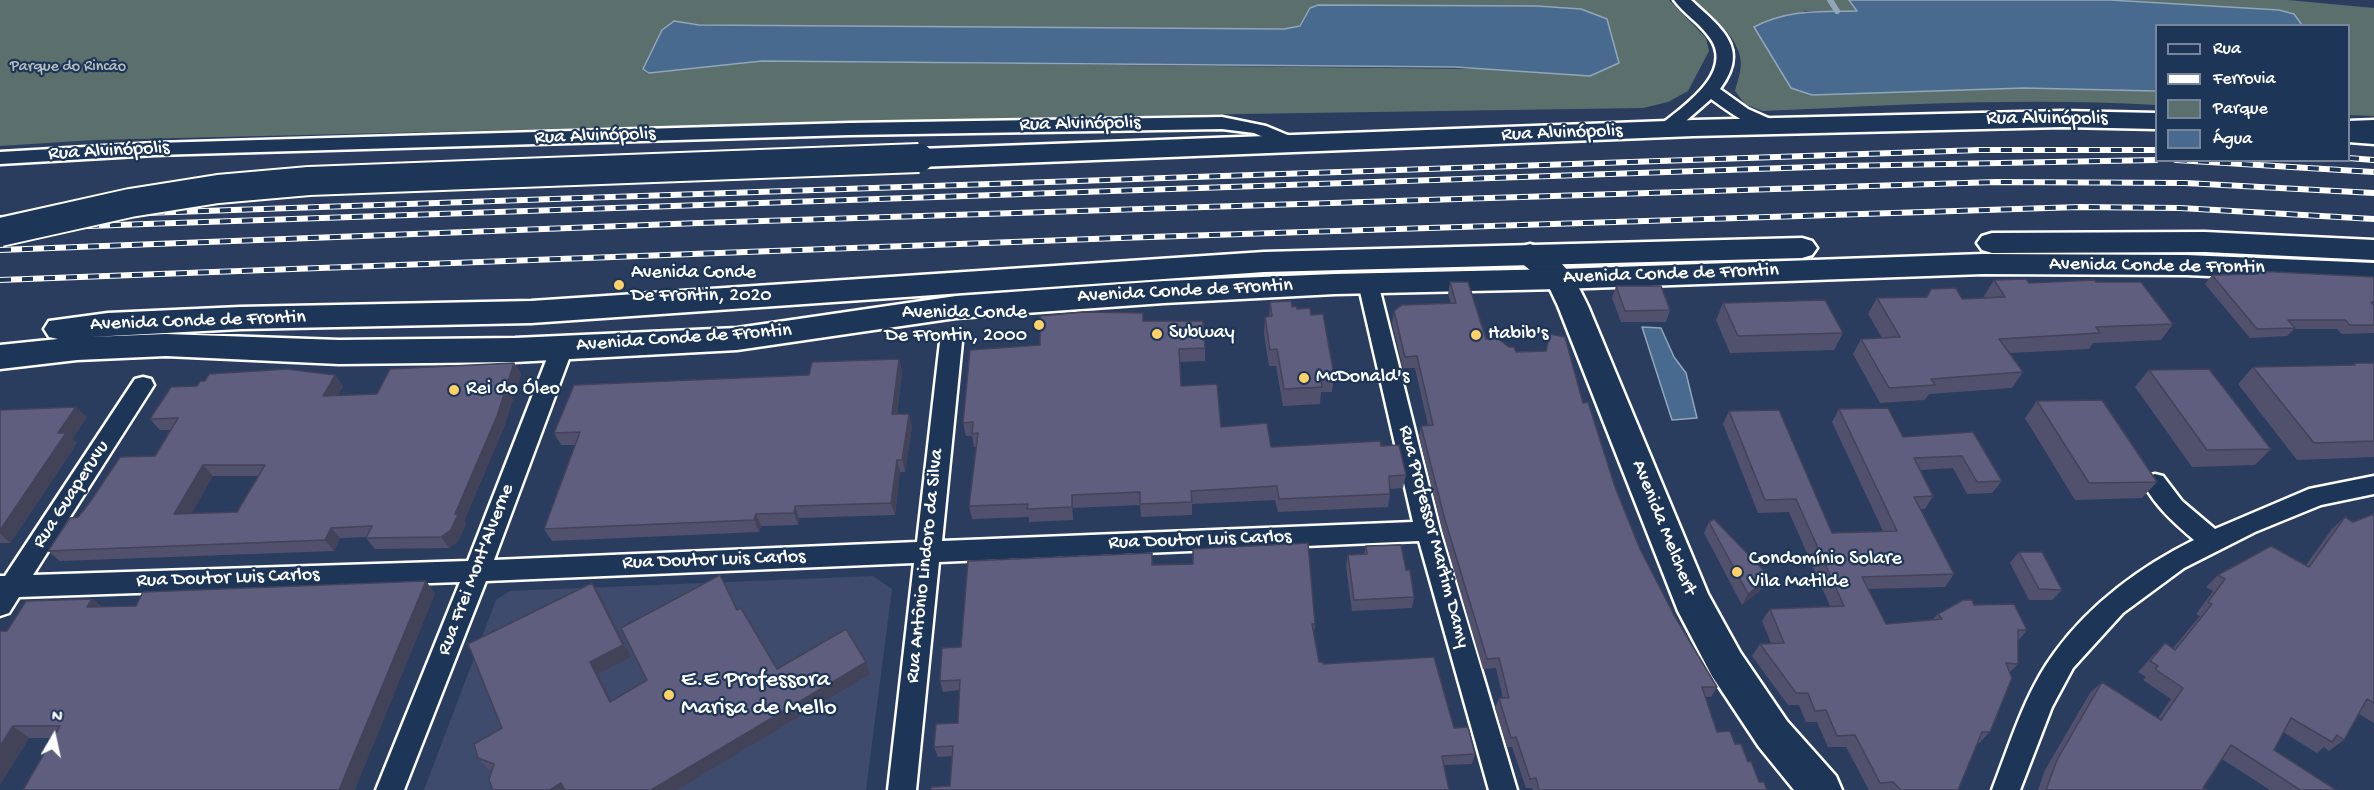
<!DOCTYPE html>
<html>
<head>
<meta charset="utf-8">
<style>
  body { margin:0 }
  #map { position:relative; width:2374px; height:790px; overflow:hidden; background:#2a3d5f; font-family:"Gochi Hand",sans-serif }
  canvas { display:block }
  .legend { position:absolute; left:2155px; top:24px; width:195px; height:138px; box-sizing:border-box; background:#1d3557; border:2px solid #77869a; margin:0; padding:8px 10px; list-style:none; font-size:18px; color:#fff }
  .legend li { display:flex; align-items:center; gap:12px; height:30px }
  .legend b { width:30px; border:2px solid #77869a }
  .north { position:absolute; left:24px; top:706px; width:60px; height:60px; -webkit-text-stroke:4px #1d3557; paint-order:stroke; rotate:9deg; font-size:16px; font-weight:700; line-height:24px; text-align:center; color:#fff }
  .north::after { content:''; display:block; margin:auto; width:21px; height:27px; background:#fff; clip-path:polygon(50% 0,100% 100%,50% 72%,0 100%) }
</style>
</head>
<body>
<div id="map">
<canvas width="2374" height="790"></canvas>
<ul class="legend">
<li><b style="height:8px;background:#1d3557"></b>Rua</li>
<li><b style="height:8px;background:#fff"></b>Ferrovia</li>
<li><b style="height:16px;background:#5b706c"></b>Parque</li>
<li><b style="height:16px;background:#486a8e"></b>Água</li>
</ul>
<div class="north">N</div>
</div>
<script>
const ctx = document.querySelector('canvas').getContext('2d');
ctx.lineJoin = 'round';
function fill(path, color) {
  ctx.fillStyle = color;
  ctx.fill(path, 'evenodd');
}
function trace(path, color, width, dash) {
  ctx.strokeStyle = color;
  ctx.lineWidth = width;
  ctx.lineCap = dash ? 'butt' : 'round';
  ctx.setLineDash(dash || []);
  ctx.stroke(path);
}
function write(font, color, halo, rows, align = 'center') {
  ctx.font = font + ' "Gochi Hand",sans-serif';
  ctx.lineWidth = 4.5;
  ctx.setLineDash([]);
  ctx.textBaseline = 'middle';
  ctx.strokeStyle = halo;
  ctx.fillStyle = color;
  for (const [text, x, y, turn = 0] of rows) {
    ctx.save();
    ctx.translate(x, y);
    ctx.rotate((+turn || 0) * Math.PI / 180);
    ctx.textAlign = isNaN(turn) ? turn : align;
    if (halo) ctx.strokeText(text, 0, 0);
    ctx.fillText(text, 0, 0);
    ctx.restore();
  }
}
fill(new Path2D(`
  M873 576 892 589 866 790H424L496 600 510 591Z`), '#3e4b6c');
fill(new Path2D(`
  M0 0H1669L1706 38 1709 51 1688 91 1668 102 1643 108 1105 116 94 140 0 146ZM1310 8 1478 69 762 61 649 73 643 69 674 21 699 25 1284 29 1300 26Z
  M1694 0H1849L1858 11H1803L2024 88 2156 91V105C2025 97 1894 105 1762 111L1745 104 1735 91C1737 83 1741 72 1741 63 1740 38 1711 15 1694 0Z
  M2110 0H2288L2374 8V116L2349 115 2348 26 2302 25 2294 14 2279 10Z`), '#5b706c');
const water = new Path2D(`
  M1849 0H2110L2279 10 2294 14 2302 25 2156 26V91L2024 88 1812 95 1791 88 1754 27C1789 9 1819 12 1857 11Z
  M1318 5 1537 6 1581 9 1607 19 1619 63 1590 76 1455 67 762 61 649 73 643 69 662 30 674 21 699 25 1284 29 1300 26 1310 8Z
  M1642 327 1661 328 1674 357 1686 373 1697 418 1672 420Z`);
fill(water, '#486a8e');
trace(water, '#91a6bb', 1.5);
trace(new Path2D(`
  M1830 0 1837 11`), '#91a6bb', 6);
const street = new Path2D(`
  M1674 0H1691C1721 28 1751 48 1720 89L1748 109 1777 122 1780 126 1777 130C1758 135 1727 110 1711 99L1671 134H1659L1656 130 1659 126C1682 107 1735 73 1710 38 1700 23 1684 14 1674 0Z
  M1222 117 1266 126 1302 141 1304 145 1302 149 1295 151 1254 133 1222 129 850 135 155 155 0 164V152L155 143 850 123Z
  M2374 120V132L2348 133V121Z
  M1368 276 1375 278 1378 283 1440 531 1517 790H1489L1419 541 939 562 916 790H888L914 563 486 581 404 790H376L460 582 19 597 9 613 0 616V576H5L135 379 143 377 151 379 154 385 33 575 468 561 551 348 554 342 562 340 570 342 573 348 494 560 917 542 940 342 943 337 951 334 959 337 962 342 942 541 1413 522 1358 283 1361 278Z
  M2155 474 2163 476 2182 501 2215 529 2309 489 2374 476V494L2321 505 2255 532 2184 568 2123 613 2073 668 2052 707 2020 790H1992C2010 744 2025 692 2055 652 2090 604 2141 566 2194 540 2174 523 2156 507 2143 483L2147 476Z`);
const secondary = new Path2D(`
  M2063 111 2156 113V129L2063 127 1694 136 919 167 909 164 905 158 909 152 919 149 1694 120Z
  M2348 126 2374 128V144L2348 142Z
  M1530 244C1560 252 1576 280 1588 306L1708 594 1740 652 1787 721 1836 776 1842 790H1794L1759 747 1712 676 1678 611 1558 306 1548 285 1519 261 1515 254 1519 247Z`);
const highway = new Path2D(`
  M2205 232 2374 240V260L2205 252 1992 253 1982 250 1977 243 1982 236 1992 233Z
  M1802 238 1812 241 1817 248 1812 255 1802 258 1264 272 531 323 240 329 91 337 166 334 339 340 515 338 737 328 956 296 1164 281 1335 274 1560 269 1983 254 2186 255 2374 263V283L2186 275 1983 274 1560 289 1335 294 1164 303 956 318 737 350 515 362 339 364 166 356 77 360 0 369V345L58 339 49 337 44 329 49 321 108 313 240 307 531 301 1264 252Z`);
trace(street, '#fff', 5);
trace(secondary, '#fff', 5);
trace(highway, '#fff', 5);
fill(street, '#1d3557');
fill(secondary, '#1d3557');
fill(highway, '#1d3557');
const rail = new Path2D(`
  M2348 158 2374 160
  M2176 160 2374 172
  M0 218 1980 150H2156
  M0 229 1843 166 2156 160
  M0 250 699 223 1996 182 2185 183 2374 193
  M0 280 1119 238 2079 207 2180 208 2374 219`);
trace(rail, '#fff', 6);
trace(rail, '#1d3557', 4, [11]);
const secondaryBridge = new Path2D(`
  M0 232 130 203 218 189 309 181 919 158`);
trace(secondaryBridge, '#fff', 32, []);
trace(secondaryBridge, '#1d3557', 28);
fill(new Path2D(`
  M2257 271 2374 277V333L2342 334 2337 329H2294L2287 336 2250 338 2205 284 2212 275 2254 274Z
  M1994 280 2029 283 2096 282 2173 324 2161 340 2093 343 2089 349 2010 353 2023 372 2012 388 1929 394 1925 400 1880 403 1853 354 1861 339 1882 338 1868 314 1877 298 1962 299 1985 298 1984 296Z
  M1450 282 1486 339 1516 352 1546 351 1550 334 1583 403 1615 487 1640 549 1674 615 1717 687 1711 697H1705L1717 732 1735 744 1748 762 1759 782 1767 790H1533L1532 788H1526L1512 747H1507L1495 708 1499 698H1503L1496 668 1483 669 1442 530 1419 437 1421 426 1428 425 1415 368H1403L1392 323 1394 311 1451 303 1448 294Z
  M1616 286 1670 310 1666 322H1621L1612 298Z
  M1270 302 1292 307 1311 315 1334 375 1332 392H1321L1320 404 1283 406 1276 366H1269L1264 334 1265 317H1269Z
  M1723 303 1843 333 1834 350 1730 353 1716 320Z
  M1143 321 1205 348V361L1180 362 1181 386 1221 427 1271 447 1381 446 1406 475 1403 488 1390 489V494L1388 507 1278 512 1275 500 1192 504V515L1141 517 1140 505 1073 508V520L1029 522V517L972 519 969 506 976 447H974L972 436H966L963 423 1040 345Z
  M899 359 902 372 897 414H909L912 426 905 472H900L895 515 799 518 798 525 761 526 759 532 552 541 544 529 575 445H561L554 433 809 375Z
  M514 363 521 374 504 427 464 521 466 524 458 541 449 548 375 549 366 538 367 537 340 538 334 551 60 561 48 551 78 517 155 456 171 430H160L150 419 197 386 335 375 343 386 338 395 377 394ZM213 476H259L237 512 191 513Z
  M2354 363H2374V457L2297 460 2238 384 2253 367 2352 365Z
  M2149 370 2271 449 2255 465 2192 467 2135 387Z
  M2037 401 2157 482 2142 498 2075 500 2025 418Z
  M1839 409 1903 437 1973 432 2002 481 1992 493 1967 494 1953 468 1920 470 1933 496 1925 509H1921L1954 574 1945 587 1868 589 1886 624 1933 619 1938 614 1974 605 2027 630 2018 641V664L2009 673 1990 732 1979 743H1978L1958 790H1869L1846 747H1828L1817 722H1806L1799 705H1788L1752 656 1760 644 1771 643 1762 621 1770 609 1830 606 1789 512 1758 513 1723 424 1729 411 1832 533 1883 531 1832 422Z
  M0 410 87 417 72 439 77 443 10 543H0Z
  M2374 514V723L2359 714 2344 740 2329 751 2324 747 2317 753 2283 732 2274 750 2336 790H2270L2222 759 2203 788 2207 790H2038L2045 770 2090 693 2102 682 2158 718 2171 699 2143 680 2146 677 2138 672 2153 655 2165 643 2173 648 2200 616 2196 614 2213 591 2206 587 2218 575 2306 565 2332 529 2345 517 2353 522Z
  M1709 522 1770 577 1763 588 1742 605 1704 533Z
  M1366 546 1406 570 1414 597 1412 608 1352 611 1346 566 1348 555 1364 554Z
  M2019 552 2062 590 2052 600H2029L2010 563Z
  M1152 565 1315 624 1314 635 1319 662 1454 728 1475 754 1472 764 950 786 952 756 938 757 934 747 958 723 960 690 943 692 940 681 961 647Z
  M426 581 435 594 53 738H29L0 785 7 631 92 599 102 607 136 606Z
  M600 595 631 657 598 674 611 701 647 680 737 610 777 669 866 662 870 674 677 790H493L492 771 489 770 478 758 502 728Z`), '#52516d');
fill(new Path2D(`
  M899 359 902 372 895 426 892 414Z
  M514 363 521 374 504 427 464 521 466 524 458 541 449 548 441 537 455 514Z
  M335 375 343 386 331 407 323 396Z
  M76 407 87 417 72 439 77 443 10 543 0 534V530L58 433Z
  M909 414 912 426 905 472 902 460Z
  M897 460 900 472 895 515 891 503Z
  M203 465 213 476 185 525 174 514Z
  M1072 495 1073 508V520L1072 507Z
  M795 506 799 518 798 525 794 513Z
  M756 514 761 526 759 532 754 520Z
  M331 528 340 538 334 551 325 540Z
  M1770 577 1763 588 1742 605 1748 594Z
  M426 581 435 594 355 790H339Z
  M592 583 600 595 631 657 598 674 618 714 610 702 590 662Z
  M92 599 106 611 87 607Z
  M866 662 870 674 677 790H651Z
  M13 726 29 738 0 785V746Z
  M561 783 567 790H550Z`), '#424259');
const building = new Path2D(`
  M2257 271 2374 277V302H2371L2374 305V325H2350L2345 320H2288L2295 328 2257 329 2212 275 2258 274Z
  M2026 279 2029 283 2094 280 2096 282H2141L2173 324 2096 327 2100 333 1999 339 2023 372 1931 379 1935 385 1889 388 1861 339 1900 337 1877 298 1927 297 1931 289 1956 288 1962 299 2005 297 1994 280Z
  M1450 282H1468L1486 339 1497 338 1509 347H1514L1516 352 1546 351 1550 334 1565 337 1583 403 1588 402 1615 487 1640 549 1674 615 1717 687H1702L1717 732 1730 731 1735 744H1741L1748 762 1751 761 1759 782H1764L1767 790H1539L1536 778 1530 779 1516 737 1511 738 1499 698H1509L1499 658 1487 659 1445 520 1421 426 1433 425 1417 356 1405 357 1394 311 1402 305 1456 303Z
  M1616 286H1661L1670 310 1625 311Z
  M1825 300 1843 333 1738 336 1723 303Z
  M1291 301 1292 307 1296 306 1297 309 1310 308 1311 315 1323 314 1334 375 1320 376 1322 387 1284 389 1277 349 1270 350 1265 317 1272 316 1270 302Z
  M1084 312 1143 313V321H1203L1205 348 1179 349 1181 386 1217 384 1221 427 1267 423 1271 447 1380 441 1381 446 1399 445 1406 475 1389 476 1390 494 1279 499 1277 486 1191 491 1192 502 1140 504V492L1072 495V507L1027 509 1028 504 969 506 978 433 972 434 973 422 963 423 970 350 1040 345V316Z
  M899 359 892 414H909L902 460H897L891 503 795 506 794 513 756 514 754 520 544 529 580 432 554 433 574 385 809 375 812 362Z
  M514 363 497 416 455 514H458L451 530 441 537 366 538 372 526 331 528 325 540 48 551 70 518 78 517 90 502 120 457 155 456 178 418 150 419 171 387 197 386 200 381H205L209 374 287 369 335 375 323 396 377 394 390 369ZM203 465H265L237 512 174 514Z
  M2354 363H2374V441L2314 443 2253 367 2355 365Z
  M2209 369 2271 449 2207 450 2149 370Z
  M2102 400 2157 482 2089 483 2037 401Z
  M76 407 58 433H66L0 530V410Z
  M1888 408 1903 437 1973 432 2002 481 1977 482 1962 456 1914 458 1933 496 1914 497 1954 574 1862 577 1886 624 1942 619 1938 614 1963 600H1972L1974 605 2014 604 2027 630H2018V664L2006 663 2012 678 1990 732H1982L1958 790H1901L1893 782 1880 783 1855 735 1837 736 1826 710 1815 711 1808 693H1796L1760 644 1784 643 1770 609 1844 606 1796 499 1765 500 1729 411 1779 410 1832 533 1897 531 1839 409Z
  M2374 514V703L2367 699 2344 740 2337 735 2332 742 2291 718 2274 750 2336 790H2300L2231 745 2203 788 2207 790H2046L2057 760 2102 682 2161 720 2183 688 2155 669 2158 666 2150 661 2165 643 2175 650 2212 604 2208 602 2225 579 2218 575 2271 546 2309 567 2345 517 2353 522Z
  M1714 519 1770 577 1748 594 1709 522Z
  M1308 543 1315 624H1312L1319 662H1323V664L1434 657 1454 728 1468 727 1475 754 1442 756 1449 790H931V787L950 786 953 746 934 747 936 724 958 723 960 680 940 681 942 648 961 647 968 561 1152 553V565L1193 564V549Z
  M1401 545 1406 570H1410L1414 597 1354 600 1348 555 1367 554 1366 546Z
  M2019 552H2042L2062 590 2039 589Z
  M720 575 737 610 741 608 777 669 846 629 866 662 651 790H565L561 783 550 790H493L489 780 494 764 478 758 474 744 502 728 468 644 592 583 623 645 590 662 610 702 647 680 621 628Z
  M426 581 339 790H23L60 726H13L0 746V631H7L26 601 92 599 87 607 136 606 143 592Z`);
fill(building, '#5f5e7f');
trace(building, '#424259', 1.5);
for (const [x, y, r, color] of [
  [619,285,6,"#ffd166"],
  [1039,325,6,"#ffd166"],
  [1157,334,6,"#ffd166"],
  [1476,335,6,"#ffd166"],
  [1304,378,6,"#ffd166"],
  [454,390,6,"#ffd166"],
  [1737,572,6,"#ffd166"],
  [669,695,6,"#ffd166"]
]) {
  const dot = new Path2D();
  dot.arc(x, y, r, 0, 2 * Math.PI);
  ctx.fillStyle = color;
  ctx.fill(dot);
  trace(dot, '#1d3557', 2);
}
write('16px', '#b5bfbd', '#1d3557', [
  ["Parque do Rincão",68,68]
]);
write('20px', '#fff', '#1d3557', [
  ["Rua Alvinópolis",2047,120],
  ["Rua Alvinópolis",1080,125,-1],
  ["Rua Alvinópolis",1562,134,-2],
  ["Rua Alvinópolis",595,137,-2],
  ["Rua Alvinópolis",109,152,-3],
  ["Avenida Conde de Frontin",2157,267,1],
  ["Avenida Conde de Frontin",1671,275,-2],
  ["Avenida Conde de Frontin",1185,292,-3],
  ["Avenida Conde de Frontin",198,322,-2],
  ["Avenida Conde de Frontin",684,339,-4],
  ["Rua Guaperuvu",72,495,-57],
  ["Avenida Melchert",1663,528,68],
  ["Rua Professor Martim Damy",1433,537,75],
  ["Rua Doutor Luis Carlos",1200,541,-2],
  ["Rua Doutor Luis Carlos",714,561,-2],
  ["Rua Antônio Lindoro da Silva",926,566,-84],
  ["Rua Frei Mont'Alverne",477,570,-69],
  ["Rua Doutor Luis Carlos",228,579,-2]
]);
write('20px', '#fff', '#1d3557', [
  ["Avenida Conde",631,274],
  ["De Frontin, 2020",631,297],
  ["Avenida Conde",1027,314,"right"],
  ["De Frontin, 2000",1027,337,"right"],
  ["Subway",1169,334],
  ["Habib's",1488,335],
  ["McDonald's",1316,378],
  ["Rei do Óleo",466,390],
  ["Condomínio Solare",1749,560],
  ["Vila Matilde",1749,583]
], 'left');
write('24px', '#fff', '#1d3557', [
  ["E.E Professora",681,681],
  ["Marisa de Mello",681,709]
], 'left');
</script>
</body>
</html>
